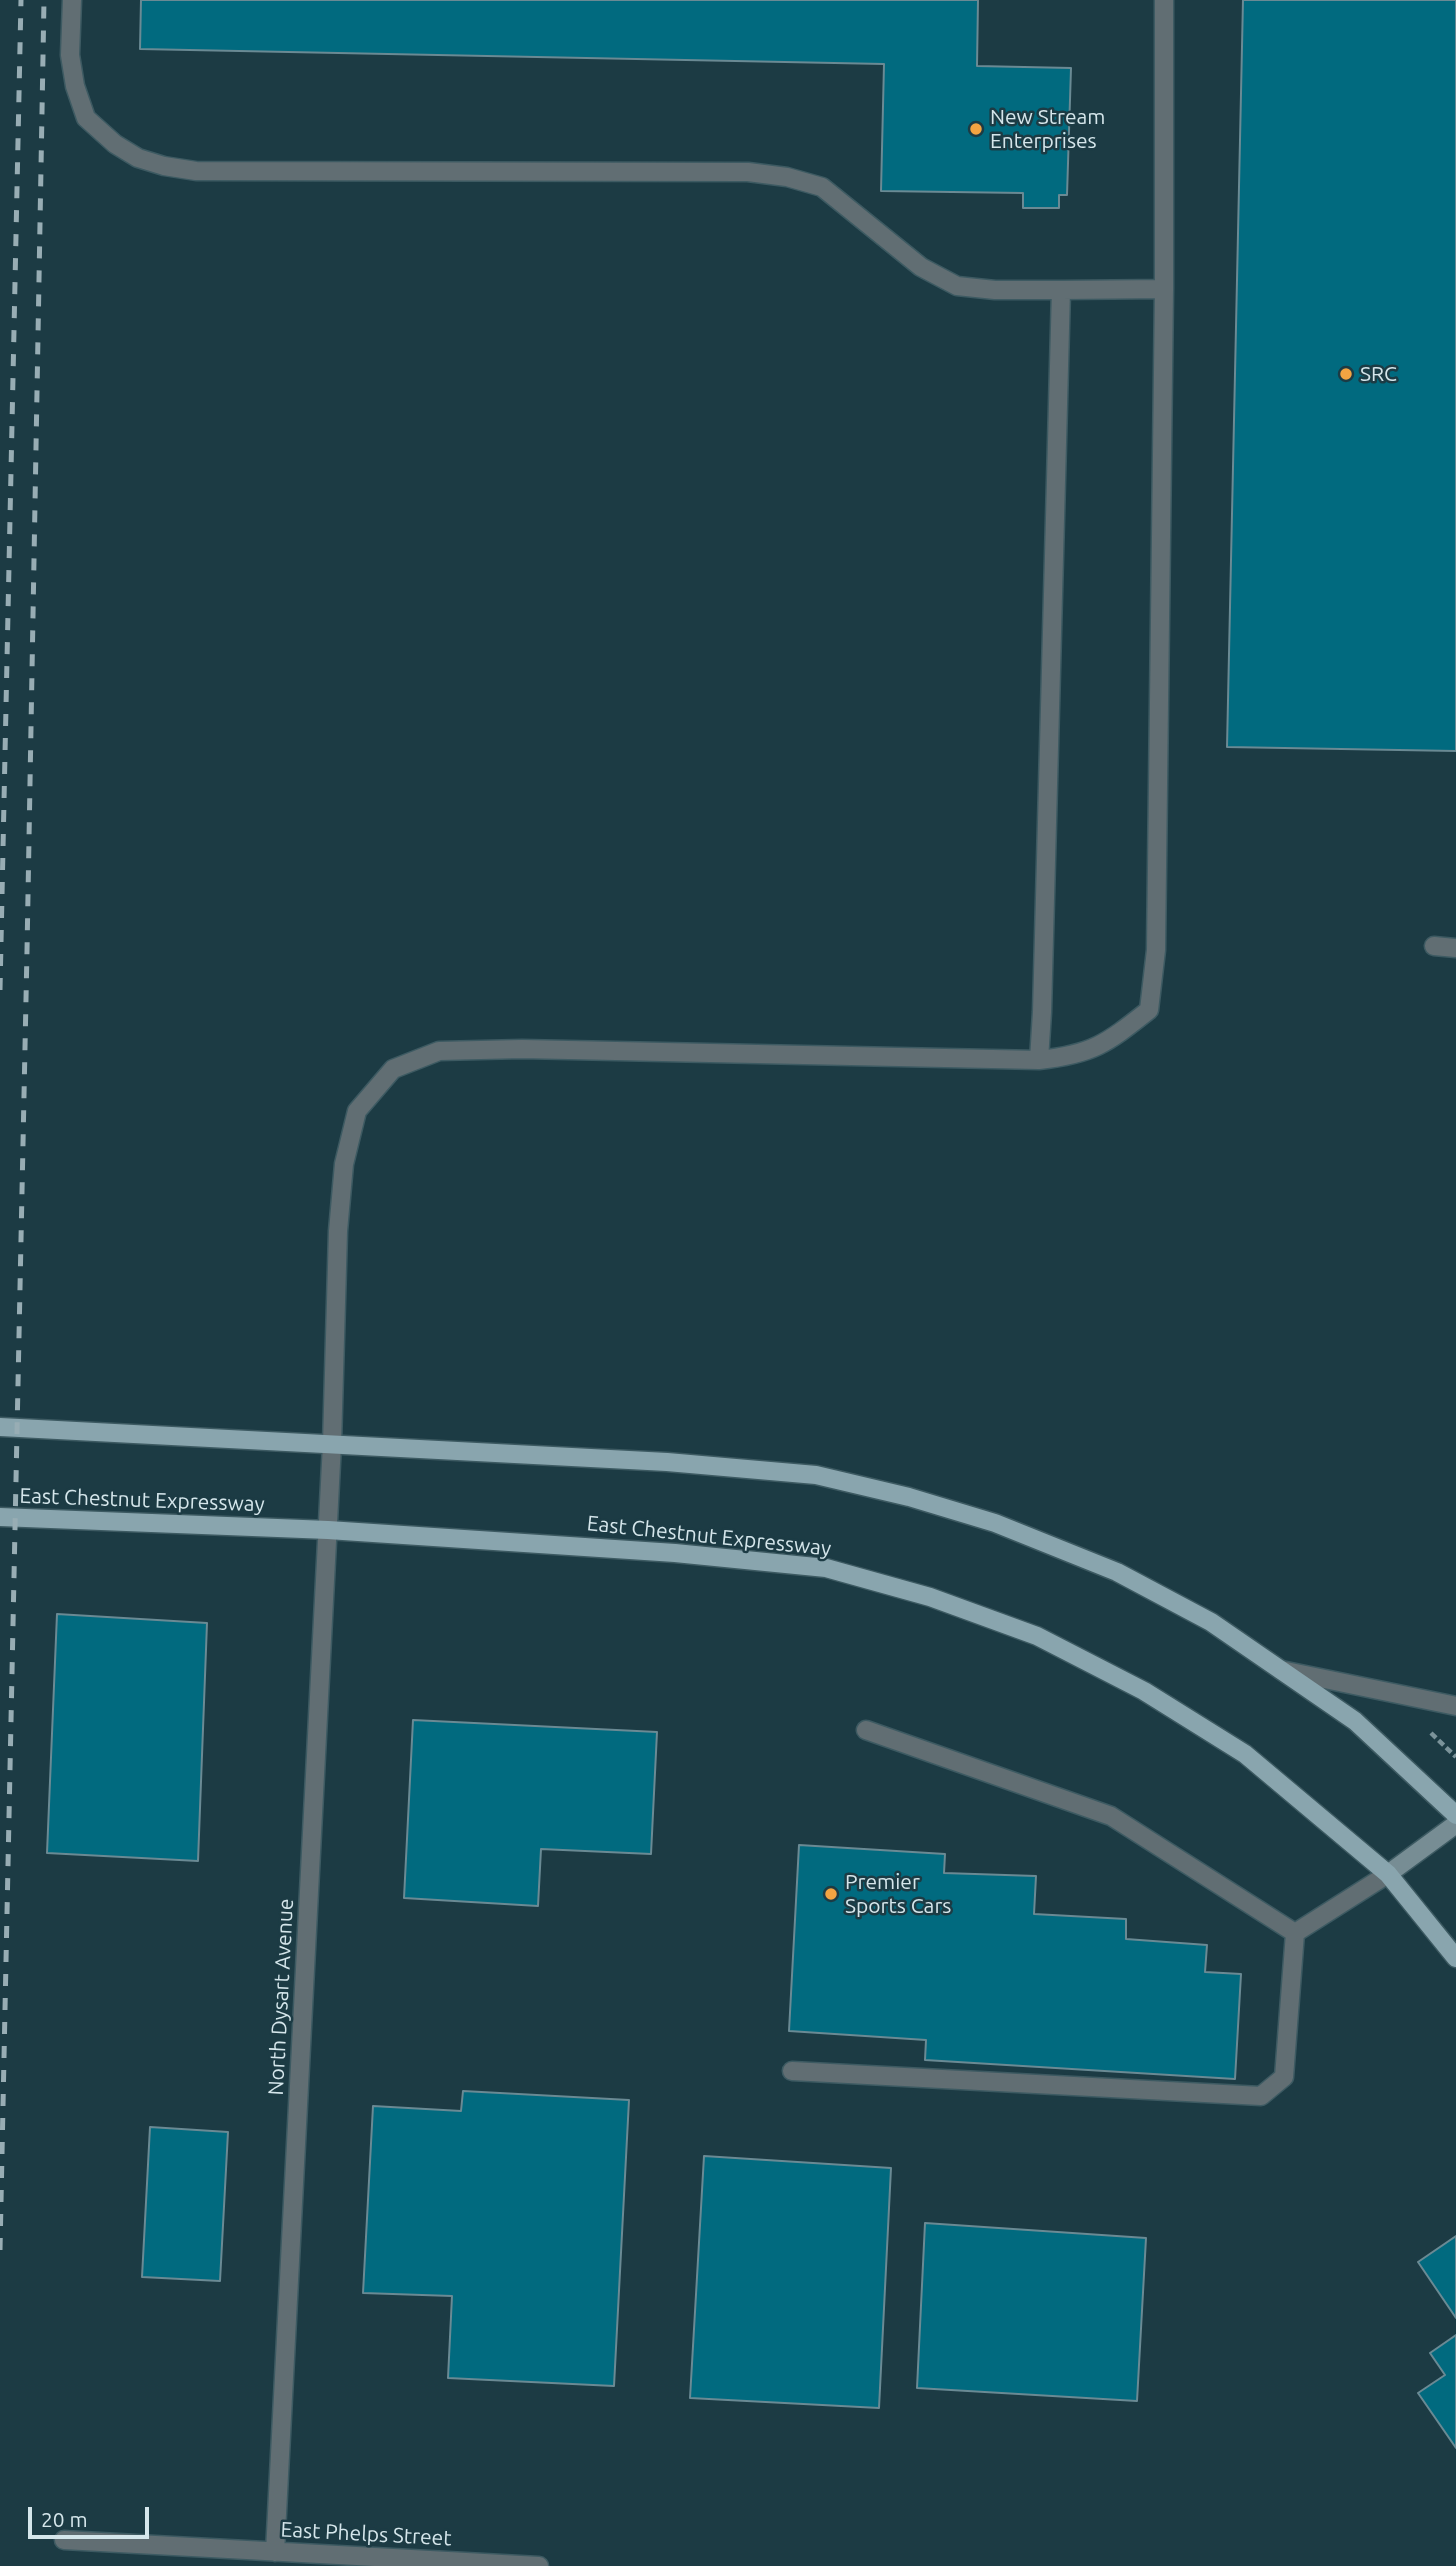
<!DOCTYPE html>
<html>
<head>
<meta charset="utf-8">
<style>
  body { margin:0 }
  #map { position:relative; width:1456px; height:2566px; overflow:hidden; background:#1c3b44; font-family:Ubuntu,sans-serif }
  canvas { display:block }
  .scale { position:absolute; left:28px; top:2507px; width:121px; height:32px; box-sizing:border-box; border:4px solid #d5e6eb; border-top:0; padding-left:9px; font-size:21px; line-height:24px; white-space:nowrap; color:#d5e6eb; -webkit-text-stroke:5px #1c3b44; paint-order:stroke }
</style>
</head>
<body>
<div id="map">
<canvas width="1456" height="2566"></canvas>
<div class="scale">20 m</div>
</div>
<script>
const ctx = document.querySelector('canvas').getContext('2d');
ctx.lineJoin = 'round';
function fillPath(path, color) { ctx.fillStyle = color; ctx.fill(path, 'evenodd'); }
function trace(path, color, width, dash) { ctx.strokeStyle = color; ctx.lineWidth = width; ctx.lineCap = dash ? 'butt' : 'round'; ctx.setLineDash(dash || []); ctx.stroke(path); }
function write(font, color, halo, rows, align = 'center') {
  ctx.font = font + ' Ubuntu,sans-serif'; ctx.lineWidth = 5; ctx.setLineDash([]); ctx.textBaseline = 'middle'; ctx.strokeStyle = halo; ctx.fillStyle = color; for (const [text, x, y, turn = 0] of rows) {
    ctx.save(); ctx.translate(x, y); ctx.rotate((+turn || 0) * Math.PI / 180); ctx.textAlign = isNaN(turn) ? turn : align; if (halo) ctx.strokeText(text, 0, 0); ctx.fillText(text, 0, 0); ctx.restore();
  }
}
const building = new Path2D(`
  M141 0H978L977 66 1071 68 1067 195H1059V208H1023V193L881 191 884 64 140 49Z
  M1243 0H1456V751L1227 747Z
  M57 1614 207 1623 198 1861 47 1853Z
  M413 1720 657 1732 651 1854 541 1849 538 1906 404 1898Z
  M799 1845 945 1854 944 1873 1036 1876 1034 1914 1126 1919V1939L1207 1945 1205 1972 1241 1974 1235 2079 925 2060 926 2040 789 2031Z
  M463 2091 629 2100 614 2386 448 2378 452 2296 363 2293 373 2106 461 2111Z
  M150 2127 228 2132 220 2281 142 2277Z
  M704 2156 891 2168 879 2408 690 2398Z
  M925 2223 1146 2238 1137 2401 917 2388Z
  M1456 2236V2318L1418 2262Z
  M1456 2335V2448L1418 2393 1445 2375 1430 2353Z`);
const path = new Path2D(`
  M1431 1733 1456 1757`);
const lane = new Path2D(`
  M72 0 70 55 75 86 86 118 115 144 138 158 164 166 196 171 748 172 787 177 822 187 921 267 957 286 995 290H1061L1042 1012 1039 1060 522 1049 439 1051 393 1069 357 1111 344 1164 338 1231 332 1444
  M1164 289V0
  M1434 946 1456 948
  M1039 1060C1094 1054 1107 1043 1149 1010L1156 950 1164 289 1061 290
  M1281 1670 1456 1706
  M866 1730 1111 1816 1295 1933
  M792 2071 1261 2096 1284 2077 1295 1933 1388 1874`);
const street = new Path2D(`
  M64 2540 539 2566
  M275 2552 332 1444`);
const secondary = new Path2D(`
  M1388 1874 1456 1824`);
const primary = new Path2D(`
  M0 1427 667 1462 816 1475 909 1497 995 1523 1117 1572 1211 1622 1355 1721 1456 1815
  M0 1517 328 1530 675 1553 826 1568 930 1597 1037 1636 1144 1691 1245 1754 1388 1874 1456 1958`);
const rail = new Path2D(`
  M0 990 21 0
  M0 2250 27 951 44 0`);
const markers = [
  [976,129,7,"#f3a442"],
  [1346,374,7,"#f3a442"],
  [831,1894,7,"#f3a442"]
];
const poiNames = [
  ["New Stream",990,117],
  ["Enterprises",990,141],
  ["SRC",1360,374],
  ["Premier",845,1882],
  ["Sports Cars",845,1906]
];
const streetNames = [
  ["East Chestnut Expressway",142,1500,2],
  ["East Chestnut Expressway",709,1536,6],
  ["North Dysart Avenue",281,1997,-87],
  ["East Phelps Street",366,2534,3]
];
fillPath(building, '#016a7f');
trace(building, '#6a8a94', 2);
trace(lane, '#3d5a62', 21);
trace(street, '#3d5a62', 21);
trace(secondary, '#3d5a62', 21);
trace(primary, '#3d5a62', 21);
trace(path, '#7b939a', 4.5, [7, 3.5]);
trace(lane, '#616e73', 18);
trace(street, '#616e73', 18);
trace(secondary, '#778d94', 18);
trace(primary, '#89a5ae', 18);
trace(rail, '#98adb4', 5, [12, 12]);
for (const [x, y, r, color] of markers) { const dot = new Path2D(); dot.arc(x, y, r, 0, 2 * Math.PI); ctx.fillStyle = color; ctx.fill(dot); trace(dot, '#1c3b44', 2.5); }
write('21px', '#d5e6eb', '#1c3b44', poiNames, 'left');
write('21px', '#d5e6eb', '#1c3b44', streetNames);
</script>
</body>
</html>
